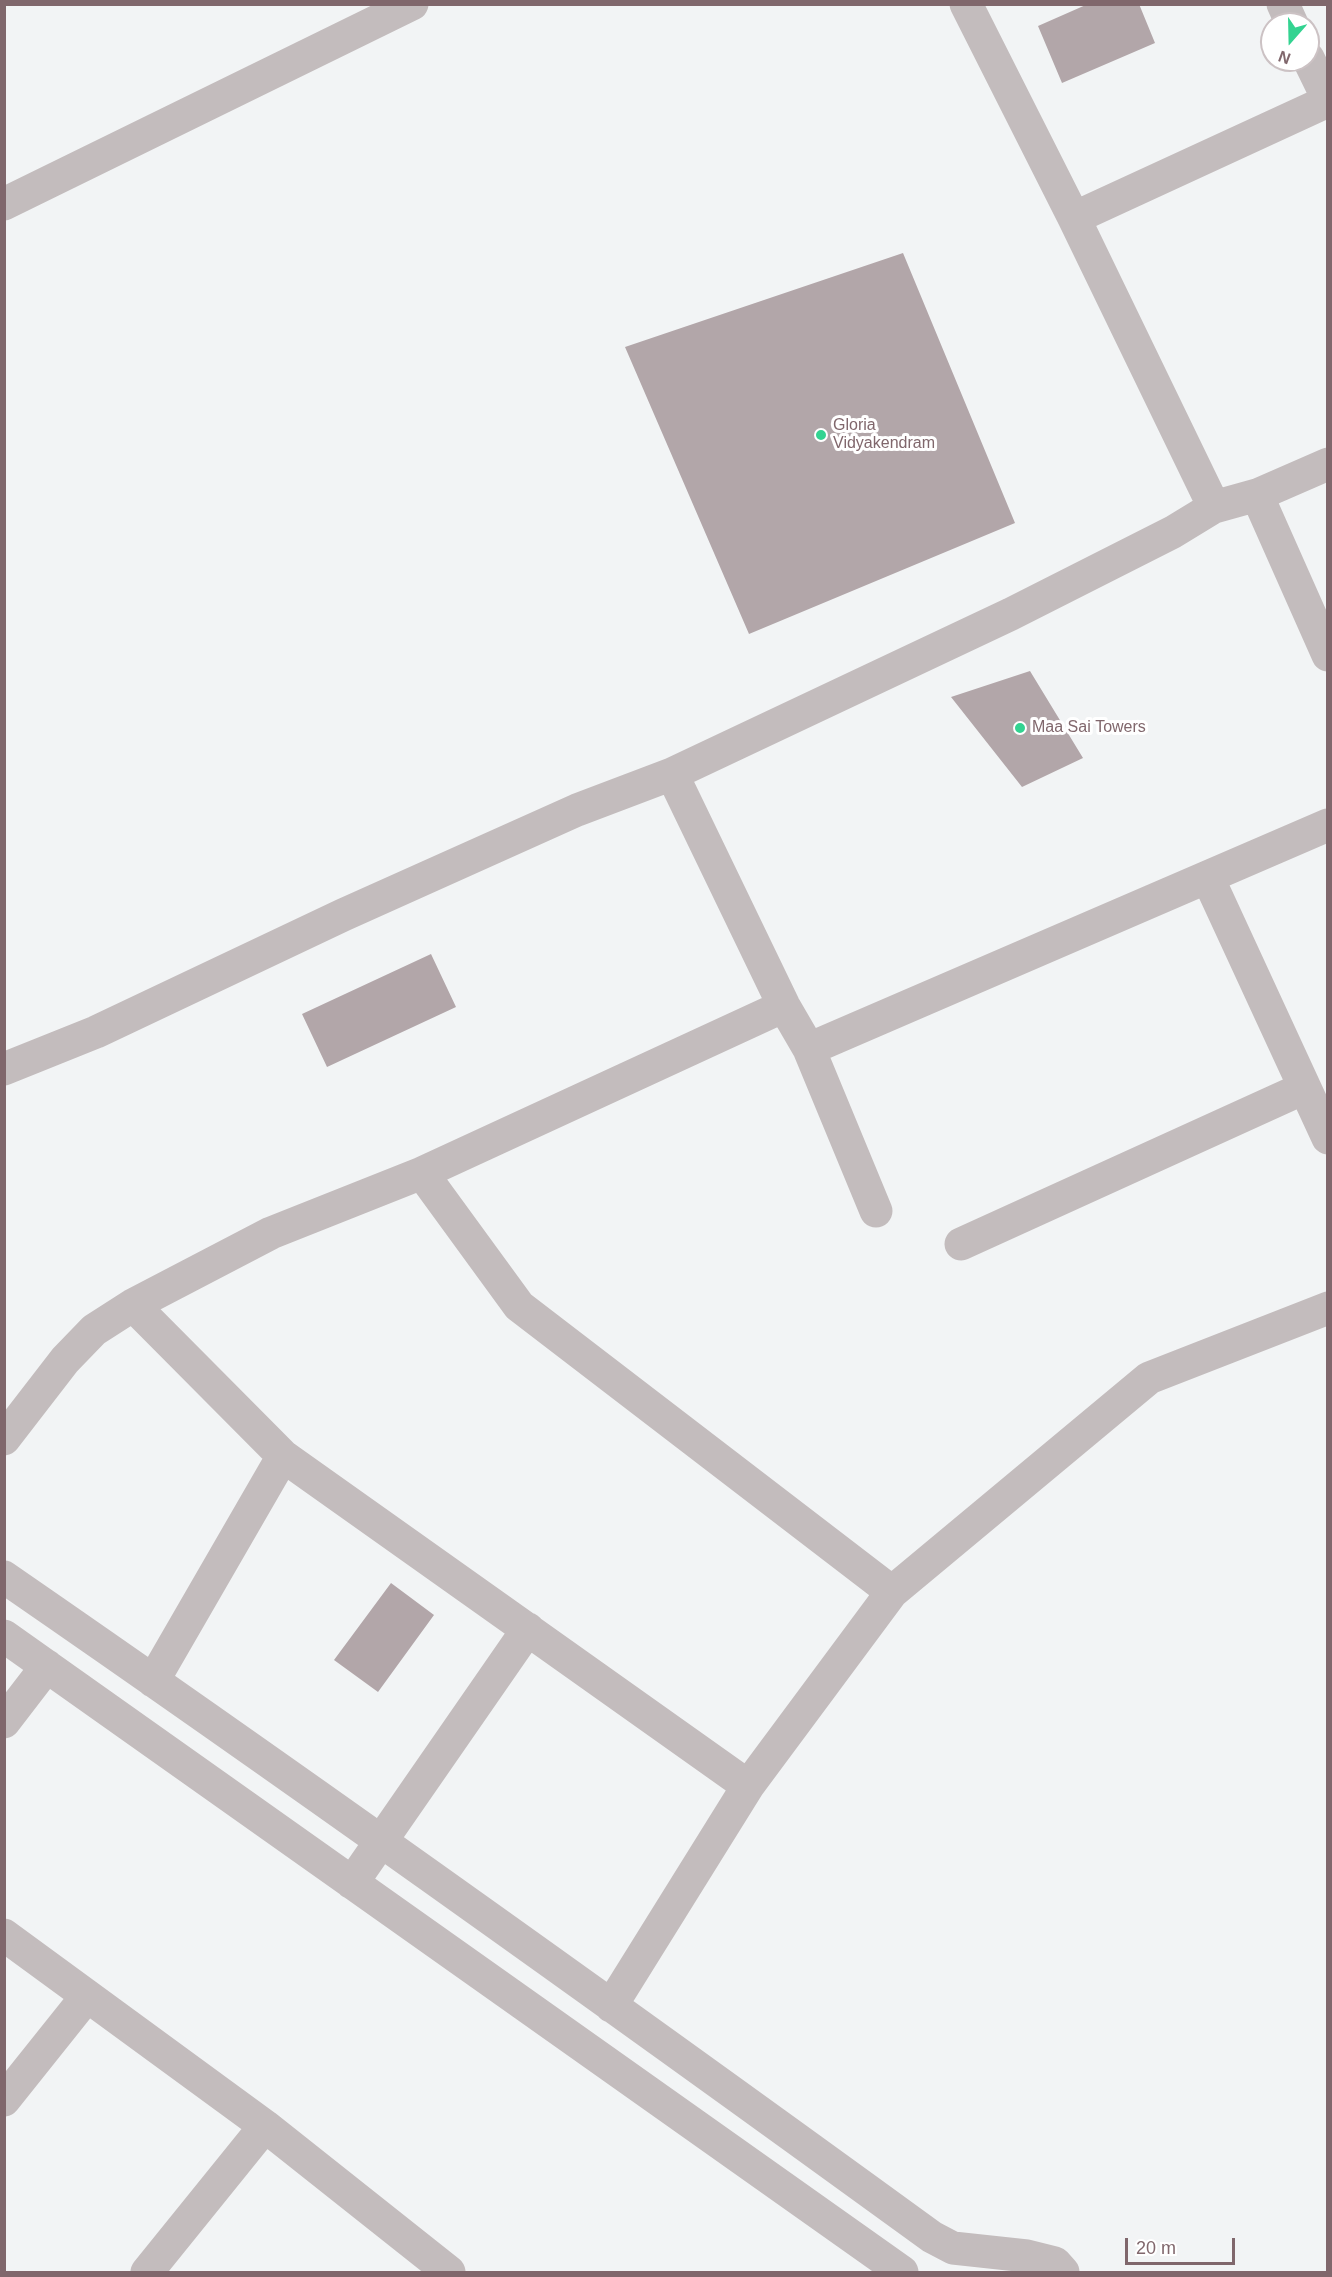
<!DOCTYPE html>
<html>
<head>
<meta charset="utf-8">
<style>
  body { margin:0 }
  #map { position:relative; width:1332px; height:2277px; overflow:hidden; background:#f2f4f5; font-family:Arial,sans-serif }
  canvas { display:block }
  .frame { position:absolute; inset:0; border:6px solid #80676c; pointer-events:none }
  .north { position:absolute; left:1260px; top:12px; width:60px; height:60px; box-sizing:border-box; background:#fff; border:2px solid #ccc2c4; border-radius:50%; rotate:200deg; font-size:16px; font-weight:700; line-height:24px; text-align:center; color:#80676c }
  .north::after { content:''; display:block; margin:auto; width:21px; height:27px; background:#33d391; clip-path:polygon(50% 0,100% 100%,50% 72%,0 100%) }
  .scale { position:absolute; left:1125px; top:2238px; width:110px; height:27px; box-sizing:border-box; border:3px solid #80676c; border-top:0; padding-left:8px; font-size:18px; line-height:21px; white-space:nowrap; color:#80676c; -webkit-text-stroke:4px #fff; paint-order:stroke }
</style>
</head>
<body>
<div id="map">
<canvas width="1332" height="2277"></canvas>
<div class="frame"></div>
<div class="north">N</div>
<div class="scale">20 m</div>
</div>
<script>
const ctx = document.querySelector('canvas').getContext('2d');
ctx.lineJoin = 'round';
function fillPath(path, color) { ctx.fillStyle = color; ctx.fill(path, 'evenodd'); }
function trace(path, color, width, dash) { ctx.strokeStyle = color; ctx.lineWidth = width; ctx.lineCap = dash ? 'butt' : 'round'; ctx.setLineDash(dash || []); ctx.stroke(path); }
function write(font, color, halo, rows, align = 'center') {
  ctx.font = font + ' Arial,sans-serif'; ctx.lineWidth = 6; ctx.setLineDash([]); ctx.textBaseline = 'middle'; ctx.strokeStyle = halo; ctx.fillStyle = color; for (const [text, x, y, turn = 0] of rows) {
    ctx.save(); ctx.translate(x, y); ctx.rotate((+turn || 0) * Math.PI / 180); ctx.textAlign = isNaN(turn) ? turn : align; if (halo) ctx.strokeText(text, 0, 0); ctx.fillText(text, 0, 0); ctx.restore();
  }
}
const building = new Path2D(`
  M1088 4H1139L1155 43 1062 83 1038 26Z
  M903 253 1015 523 749 634 625 347Z
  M1030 671 1083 758 1022 787 951 697Z
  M431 954 456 1007 327 1067 302 1014Z
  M391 1583 434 1615 378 1692 334 1660Z`);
const minor = new Path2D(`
  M966 4 1074 218 1214 507
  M1283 4 1292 24
  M1308 58 1328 99
  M4 204 412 4
  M1074 218 1328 101
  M1257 495 1328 655
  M672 774 784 1006 809 1049 1328 825
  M1208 878 1328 1138
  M809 1049 876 1211
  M4 1069 96 1032 343 915 577 810 672 774 1011 614 1173 532 1214 507 1257 495 1328 464
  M422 1173 519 1306 892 1592 748 1786 611 2006
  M961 1244 1304 1088
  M133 1305 283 1456 748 1786
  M4 1439 65 1360 94 1330 133 1305 271 1233 422 1173 784 1006
  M4 1577C317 1793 625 2014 932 2237L953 2248 1027 2256 1055 2263 1063 2272
  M892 1592 1149 1378 1328 1308
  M4 1636 902 2272
  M153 1681 283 1456
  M4 1722 47 1666
  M352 1883 528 1629
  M4 1935 265 2126 449 2272
  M4 2100 87 1996
  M147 2272 265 2126`);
const markers = [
  [821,435,6,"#33d391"],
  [1020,728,6,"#33d391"]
];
const poiNames = [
  ["Gloria",833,426],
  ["Vidyakendram",833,444],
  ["Maa Sai Towers",1032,728]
];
fillPath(building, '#b2a6a9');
trace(minor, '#c3bcbd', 33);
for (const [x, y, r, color] of markers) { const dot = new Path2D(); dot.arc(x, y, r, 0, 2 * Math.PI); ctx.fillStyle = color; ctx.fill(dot); trace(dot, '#fff', 2); }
write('16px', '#80676c', '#fff', poiNames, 'left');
</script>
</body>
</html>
